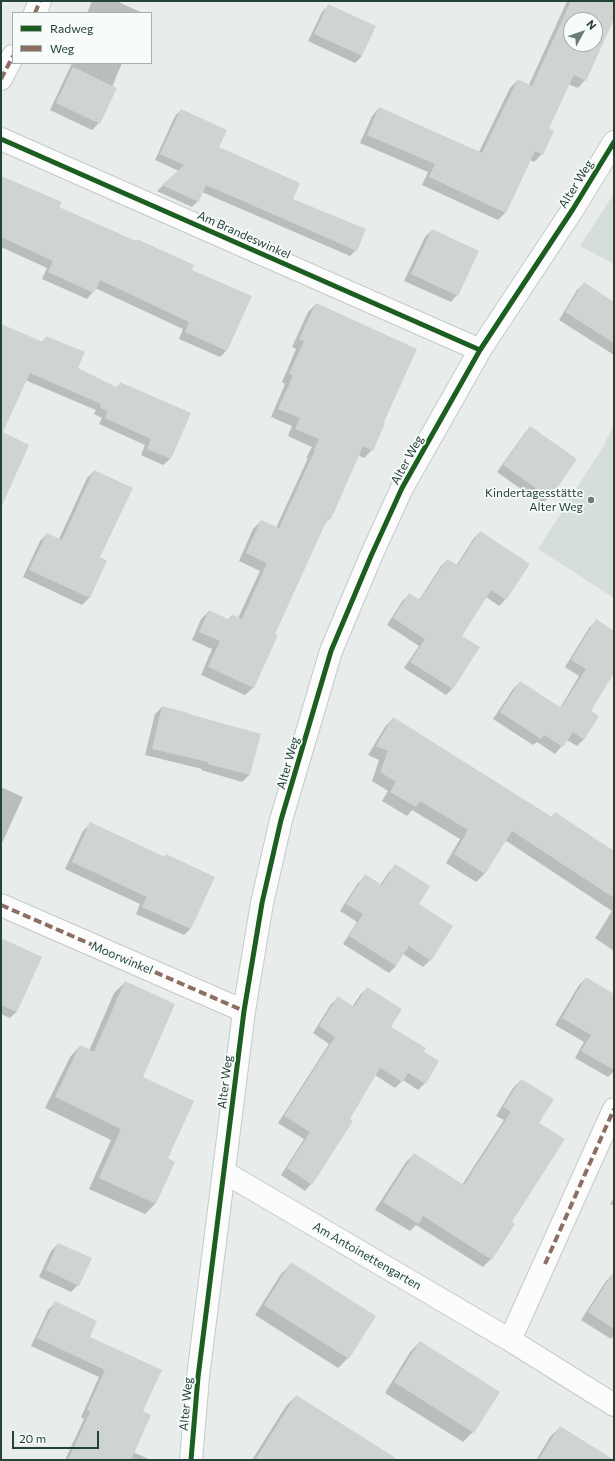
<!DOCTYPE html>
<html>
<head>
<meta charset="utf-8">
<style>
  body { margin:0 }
  #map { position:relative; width:615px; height:1461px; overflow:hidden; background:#e8edeb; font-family:Commissioner,sans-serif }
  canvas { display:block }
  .frame { position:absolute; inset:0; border:2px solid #24423a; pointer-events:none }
  .legend { position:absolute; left:12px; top:12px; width:140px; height:52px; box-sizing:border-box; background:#f7fbf9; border:1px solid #a3b1ad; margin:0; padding:5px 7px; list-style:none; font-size:12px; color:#24423a }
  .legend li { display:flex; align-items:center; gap:8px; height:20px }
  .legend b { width:20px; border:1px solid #a3b1ad }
  .north { position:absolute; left:563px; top:12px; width:40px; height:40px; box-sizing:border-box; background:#f7fbf9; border:1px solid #a3b1ad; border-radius:50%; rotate:50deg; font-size:11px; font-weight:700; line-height:16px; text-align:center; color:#24423a }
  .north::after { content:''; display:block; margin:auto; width:14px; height:18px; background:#697e78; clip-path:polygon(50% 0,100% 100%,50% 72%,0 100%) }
  .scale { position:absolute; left:12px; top:1431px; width:87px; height:18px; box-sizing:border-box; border:2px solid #24423a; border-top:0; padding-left:5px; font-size:12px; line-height:14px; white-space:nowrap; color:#24423a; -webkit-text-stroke:3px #f7fbf9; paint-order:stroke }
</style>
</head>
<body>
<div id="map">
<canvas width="615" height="1461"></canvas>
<div class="frame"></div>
<ul class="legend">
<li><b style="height:5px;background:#1b5e20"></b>Radweg</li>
<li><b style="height:5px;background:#8d6e63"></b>Weg</li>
</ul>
<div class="north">N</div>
<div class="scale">20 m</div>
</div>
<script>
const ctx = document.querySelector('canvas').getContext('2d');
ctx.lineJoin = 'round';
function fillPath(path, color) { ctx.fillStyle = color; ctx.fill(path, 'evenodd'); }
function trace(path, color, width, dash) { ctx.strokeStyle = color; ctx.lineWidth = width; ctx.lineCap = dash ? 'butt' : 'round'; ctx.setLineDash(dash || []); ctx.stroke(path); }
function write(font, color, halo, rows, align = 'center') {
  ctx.font = font + ' Commissioner,sans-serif'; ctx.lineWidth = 3.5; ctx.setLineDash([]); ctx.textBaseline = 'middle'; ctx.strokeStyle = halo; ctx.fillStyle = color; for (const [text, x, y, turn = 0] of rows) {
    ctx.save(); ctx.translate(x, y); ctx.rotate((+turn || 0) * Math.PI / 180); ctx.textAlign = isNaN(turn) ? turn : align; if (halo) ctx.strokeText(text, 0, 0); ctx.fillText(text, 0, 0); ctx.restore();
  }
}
const built = new Path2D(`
  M614 193V264L580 246Z
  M614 424V598L538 549 604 445Z`);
const shadow = new Path2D(`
  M92 1H116L143 13H87Z
  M567 1H614V17L585 80 578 88 568 84 547 128 542 154 534 162 530 160 506 212 498 220 422 185 428 172 360 143 372 116 379 108 479 152 510 88 518 80 529 85ZM571 20H595V44H571Z
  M329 5 362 56 355 63 308 41 322 12Z
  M72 63H122L112 87 99 123 92 130 50 110Z
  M181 110 218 148 292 199 356 250 350 256 202 192 198 201 192 207 157 191 179 171 155 160 175 116Z
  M1 177 58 207 191 270 227 350 220 357 179 339 183 329 95 288 93 292 87 299 42 279 47 268 1 247Z
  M432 230 457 295 451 302 404 281 425 237Z
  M584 284 614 303V355L559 320 577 290Z
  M316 304 382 423 372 450 364 458 358 455 330 518 323 525 273 634 253 688 245 695 201 675 212 649 192 640 201 619 209 611 228 620 232 615 238 618 260 571 239 561 253 529 261 521 276 528 308 458H306L312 447 288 436 292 426 271 417 285 384 282 382 296 349 292 347 308 312Z
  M1 325 41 343 46 337 76 369 116 388 121 383 190 414 170 459 163 465 141 455 145 445 99 424 102 418 94 414 96 410 25 380 2 432 1 489Z
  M530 427 549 497 542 504 497 472 524 434Z
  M94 471 99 558 106 561 89 598 82 605 23 577 40 541 47 534 59 539 87 478Z
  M480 532 529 564 505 600 499 606 486 597 461 636 479 648 452 689 446 695 404 668 419 646 387 625 403 600 410 594 419 600 441 566 447 560 456 566 474 538Z
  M596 621 614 632V671L589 711 584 739 577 746 567 740 555 754 537 742 533 745 493 719 513 689 520 682 560 708 579 676 565 667 589 628Z
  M162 707 260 735 249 775 242 782 201 770 202 769 145 755 155 714Z
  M393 718 551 817 555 813 614 863V951L595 938 612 911 505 840 485 873 476 882 446 863 460 839 412 810 407 816 382 801 388 791 372 781 379 760 368 755 385 727Z
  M1 787 23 797 3 841 1 844Z
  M90 824 164 858 166 855 190 929 184 935 136 914 140 904 65 869 83 831Z
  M395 866 418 905 430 960 423 967 403 954 396 966 389 973 343 944 357 922 340 911 358 883 365 876 380 885 388 873Z
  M1 940 17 1011 10 1018 1 1014Z
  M586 978 614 995V1071L608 1077 575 1058 584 1042 555 1025 579 985Z
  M125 982 141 1078 166 1159 155 1204 145 1214 89 1189 111 1140 45 1108 70 1057 80 1046 89 1051 114 993Z
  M367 988 390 1027 422 1052 425 1083 418 1090 403 1080 395 1088 375 1075 311 1184 305 1191 281 1175 304 1139 278 1123 329 1044 313 1033 331 1004 338 998 352 1007 360 995Z
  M521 1080 538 1123 511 1222 491 1259 483 1267 416 1225 410 1231 375 1210 406 1162 414 1154 462 1185 504 1120 496 1116 513 1088Z
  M614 1198V1206L610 1204Z
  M58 1244 78 1285 71 1292 39 1277 51 1251Z
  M291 1264 348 1358 338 1368 255 1315 281 1274Z
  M613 1274 614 1275V1335L611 1339 581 1320 606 1281Z
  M55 1303 88 1337 142 1411 133 1452 151 1460H65L84 1419 81 1417 99 1377 31 1346 48 1310Z
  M420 1342 473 1432 463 1442 385 1393 410 1352Z
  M296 1396 397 1460H252L286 1406Z
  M560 1427 613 1460H536L550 1437Z`);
const building = new Path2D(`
  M571 1H614V19L586 81 574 75 549 128 554 131 543 155 535 151 506 213 429 177 435 164 367 135 379 107 482 153 518 79 532 86ZM571 20H595V44H571Z
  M328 4 376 26 362 56 314 34Z
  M73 67 117 88 100 124 56 103Z
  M181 109 227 130 219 147 300 183 293 199 366 229 357 251 206 185 199 202 162 185 184 165 160 154Z
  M1 176 62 202 59 207 136 241 137 239 194 265 192 270 252 296 227 351 185 332 189 322 100 280 94 293 48 272 53 261 1 237Z
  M432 229 479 251 458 296 411 274Z
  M584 282 614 302V343L565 312Z
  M316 303 417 349 384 422 385 423 373 451 363 446 331 519 328 518 275 634 278 635 254 688 208 667 220 641 199 632 209 610 230 620 232 614 242 619 267 563 246 553 261 520 279 528 315 450H314L319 439 295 429 300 418 278 409 293 376 289 374 304 341 299 339Z
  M1 324 43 342 46 336 85 352 78 368 118 388 120 382 191 413 171 459 147 449 151 439 105 418 108 411 100 408 101 404 30 373 3 432 29 445 1 508Z
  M530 426 577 459 550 498 503 465Z
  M94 470 133 488 100 557 107 561 90 598 29 570 47 533 62 540Z
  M480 531 530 564 506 600 491 590 462 636 480 647 453 689 410 662 425 639 393 618 409 593 420 600 447 559 458 565Z
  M596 619 614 631V673L591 711 599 716 584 740 573 732 563 747 544 735 541 739 500 712 520 681 561 708 586 669 571 660Z
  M162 706 189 713V714L261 734 250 775 208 764V762L152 749Z
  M393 717 552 817 555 812 614 851V898L512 831 485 874 454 854 468 830 420 801 416 807 390 792 396 782 380 772 388 751 376 746Z
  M90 822 165 857 166 854 215 877 191 929 142 907 147 897 72 862Z
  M395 864 430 886 419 904 453 926 431 961 409 946 396 966 349 936 363 914 346 904 365 874 382 885Z
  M1 938 42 957 17 1012 1 1005Z
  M586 977 614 994V1070L581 1051 591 1035 562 1018Z
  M125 981 175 1004 143 1077 194 1101 168 1158 175 1162 156 1204 99 1178 121 1129 55 1097 80 1045 94 1052Z
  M367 987 402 1009 391 1027 426 1048 424 1052 439 1061 426 1084 408 1073 403 1082 380 1068 350 1119 353 1121 312 1185 287 1168 310 1132 284 1116 335 1037 319 1026 338 996 354 1007Z
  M521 1079 554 1099 539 1123 565 1139 512 1222 515 1224 492 1260 423 1216 419 1224 383 1202 414 1153 464 1185 511 1112 503 1107Z
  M58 1243 92 1258 79 1286 46 1270Z
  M291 1262 376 1316 349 1359 264 1305Z
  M614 1271V1329L588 1312Z
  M55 1301 97 1321 90 1337 162 1370 143 1411 151 1415 131 1460H68L90 1412 87 1410 105 1370 37 1338Z
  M420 1341 500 1392 474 1433 394 1382Z
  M296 1395 350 1429 399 1460H255Z
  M560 1426 614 1460H538Z`);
const minor = new Path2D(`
  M35 13 40 1
  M1 79 13 56
  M1 139 480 350
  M1 905 244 1011
  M224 1172 510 1340 614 1405
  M510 1340 614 1109
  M191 1460 198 1377 244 1011 262 903 281 820 331 651 371 556 402 488 480 350 573 209 614 142`);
const quiet = new Path2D(`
  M35 13 40 1
  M1 79 13 56
  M1 905 244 1011
  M545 1264 614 1109`);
const cycleway = new Path2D(`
  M1 139 480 350
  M191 1460 198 1377 244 1011 262 903 281 820 331 651 371 556 402 488 480 350 573 209 614 142`);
const markers = [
  [591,500,4,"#697e78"]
];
const streetNames = [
  ["Alter Weg",576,184,-58],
  ["Am Brandeswinkel",244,235,24],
  ["Alter Weg",407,460,-61],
  ["Alter Weg",288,763,-74],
  ["Moorwinkel",122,958,23],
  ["Alter Weg",225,1082,-83],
  ["Am Antoinettengarten",367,1256,30],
  ["Alter Weg",186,1404,-85]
];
const poiNames = [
  ["Kindertagesstätte",583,493],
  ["Alter Weg",583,507]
];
fillPath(built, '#d6dedb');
fillPath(shadow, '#0003');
fillPath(building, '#cfd4d2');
trace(minor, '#c5cac8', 24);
trace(minor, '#fcfcfc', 22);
trace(quiet, '#8d6e63', 4, [8, 4]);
trace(cycleway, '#1b5e20', 5);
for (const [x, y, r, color] of markers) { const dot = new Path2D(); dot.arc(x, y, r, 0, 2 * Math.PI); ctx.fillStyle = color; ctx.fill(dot); trace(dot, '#f7fbf9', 1.5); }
write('12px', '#24423a', '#f7fbf9', streetNames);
write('12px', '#24423a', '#f7fbf9', poiNames, 'right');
</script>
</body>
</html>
